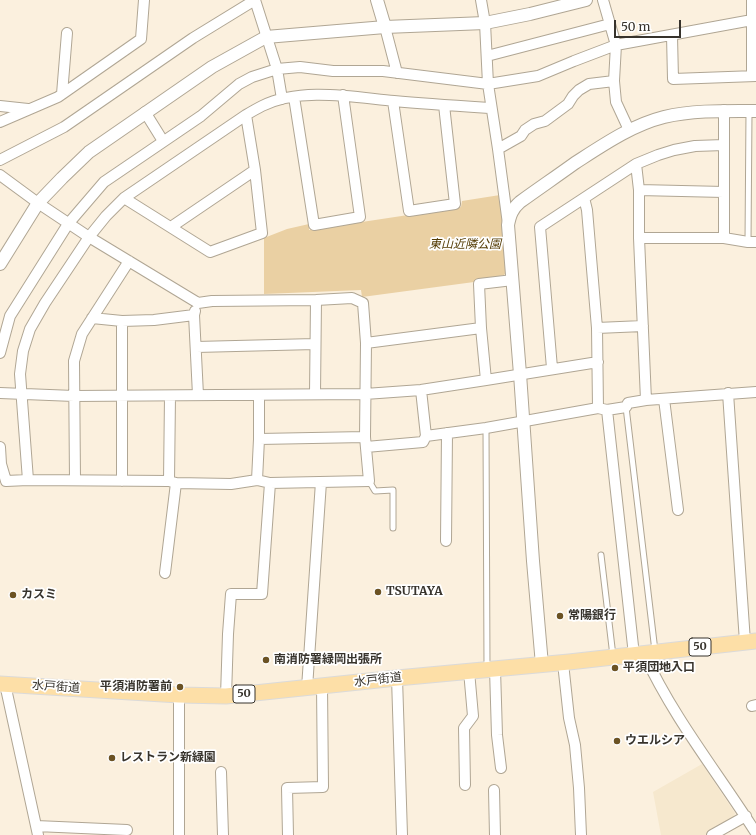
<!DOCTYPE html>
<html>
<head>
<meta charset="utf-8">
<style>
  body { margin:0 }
  #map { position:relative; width:756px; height:835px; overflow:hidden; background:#fbf0de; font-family:Merriweather,serif }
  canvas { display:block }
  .scale { position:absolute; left:614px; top:20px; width:67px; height:18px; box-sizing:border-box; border:2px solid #37332c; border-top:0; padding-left:5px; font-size:12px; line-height:14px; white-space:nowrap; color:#37332c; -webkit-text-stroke:3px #fff; paint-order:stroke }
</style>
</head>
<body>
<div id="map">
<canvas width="756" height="835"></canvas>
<div class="scale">50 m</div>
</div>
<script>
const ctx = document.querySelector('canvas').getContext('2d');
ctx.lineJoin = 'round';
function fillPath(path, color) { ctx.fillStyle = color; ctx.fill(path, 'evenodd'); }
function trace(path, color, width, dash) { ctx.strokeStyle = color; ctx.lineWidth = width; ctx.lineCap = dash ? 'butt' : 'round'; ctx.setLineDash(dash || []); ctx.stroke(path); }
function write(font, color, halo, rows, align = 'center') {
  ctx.font = font + ' Merriweather,"Noto Sans JP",serif'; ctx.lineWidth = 3.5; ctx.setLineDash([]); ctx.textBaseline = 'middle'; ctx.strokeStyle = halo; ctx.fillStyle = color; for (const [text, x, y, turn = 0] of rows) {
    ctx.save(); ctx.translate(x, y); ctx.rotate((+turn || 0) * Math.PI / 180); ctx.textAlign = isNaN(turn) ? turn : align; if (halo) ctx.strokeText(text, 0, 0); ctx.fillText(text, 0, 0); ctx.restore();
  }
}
const built = new Path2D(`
  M702 764 735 813 733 820 705 835H661L653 792Z`);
const green = new Path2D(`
  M500 195 507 271 504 275 474 282 362 297 361 290 264 294V238L287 229 309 224V230L461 207 462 201Z`);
const service = new Path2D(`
  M748 242 749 112
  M626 407 655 651
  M486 428 487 668
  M369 481 375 491 393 490V528
  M601 555 613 656`);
const minor = new Path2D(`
  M255 0 277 69 282 99
  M481 0 485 23 488 84 498 149 508 224
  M603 0 616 45 614 81 616 102 629 130
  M385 27 397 73
  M672 36 673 79 756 76
  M487 56 610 24
  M752 76V0
  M62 94 67 33
  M294 97 314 225 360 217 343 95
  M393 101 409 211 455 204 444 105
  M0 106 28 109
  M724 110V238
  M145 112 163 141
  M0 122 58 97 141 39 144 0
  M498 149 521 136 525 130 534 124 545 121 568 104 573 96 579 90 589 84 614 81
  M0 160 64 127 193 38 255 0
  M636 164 639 190V238L646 400
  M0 175 38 203 89 237 198 303 212 301 316 300 352 298 363 303 366 343 365 437 369 481 270 483 257 480 259 439V396
  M639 190 724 192
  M124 198 210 252 262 233 255 170
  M584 198 587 210 597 328 598 408
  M171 227 255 170 246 115
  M639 238H724L748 242H756
  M195 311 194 315 198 395
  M92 318 122 321 154 320 194 315
  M597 328 643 326
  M366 343 481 328
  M196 347 315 344
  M0 353 10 316 68 224 104 182 201 116 239 84 252 77 277 69 300 67 333 71H383L488 84 538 76 574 61 616 45 752 20
  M552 368 540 227 636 164 658 155 674 150 695 146 724 145
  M486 380 481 328 479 284 513 280
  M0 393 74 396 365 394 421 390 486 380 598 362
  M728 393 745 642
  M315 394 316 300
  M664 399 678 510
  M607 410 634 655
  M426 436 486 428 598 408 607 410 626 407 628 403 646 400 756 392
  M259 439 365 437
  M0 447 1 464 6 481 28 480 169 481 176 483 231 484 257 480
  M366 447 423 442 426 436 421 390
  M28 480 20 374 23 351 30 329 45 303 89 237 106 216 124 198 246 115C251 112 256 109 262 106 301 87 352 97 394 101 426 104 459 106 491 108
  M75 480 74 361 82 334 129 261
  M122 481V321
  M169 481 170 396
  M446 541 447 433
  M165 573 176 483
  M644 654C674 719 718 773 756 833
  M563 663 569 718 575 745 579 788 581 835
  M495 669 497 735 501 768
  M397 678 402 835
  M5 684 38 835
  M307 688 321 482
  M179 695V835
  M226 696 228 634 231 594H262L270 483
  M752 706 756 705
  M221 772 223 835
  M465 785 464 728 473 716 469 671
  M494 790 495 835
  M36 826 127 830
  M288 835 287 788 323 787 322 686
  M712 835 746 816`);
const tertiary = new Path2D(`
  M377 0 385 27
  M0 264 38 203 62 178 89 152 212 67 266 37 385 27 485 23 530 14 586 0
  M542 665 533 561 520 374 508 225C510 215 512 209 520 202 538 189 557 176 575 163 603 145 632 125 664 117 694 110 726 111 756 111`);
const primary = new Path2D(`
  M0 684 179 695 226 696 397 678 569 662 756 641`);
const markers = [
  [378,592,4,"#6b5223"],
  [13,595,4,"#6b5223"],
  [560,616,4,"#6b5223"],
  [266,660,4,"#6b5223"],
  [615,668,4,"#6b5223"],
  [180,687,4,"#6b5223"],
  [617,741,4,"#6b5223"],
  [112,758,4,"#6b5223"]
];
const shields = [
  [700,647,22],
  [244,694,22]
];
const shieldNames = [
  ["50",700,647],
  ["50",244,694]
];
const parkNames = [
  ["東山近隣公園",465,245]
];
const poiNames = [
  ["TSUTAYA",386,592],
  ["カスミ",21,595],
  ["常陽銀行",568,616],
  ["南消防署緑岡出張所",274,660],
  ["平須団地入口",623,668],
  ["平須消防署前",172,687,"right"],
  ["ウエルシア",625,741],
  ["レストラン新緑園",120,758]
];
const streetNames = [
  ["水戸街道",378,680,-6],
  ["水戸街道",56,687,4]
];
fillPath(built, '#f6e8ce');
fillPath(green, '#ead0a3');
trace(service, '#b0a694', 7);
trace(minor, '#b0a694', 12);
trace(tertiary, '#b0a694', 14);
trace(primary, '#dbdad9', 17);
trace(service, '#fff', 5);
trace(minor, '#fff', 10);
trace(tertiary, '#fff', 12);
trace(primary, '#fddfa7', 15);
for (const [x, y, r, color] of markers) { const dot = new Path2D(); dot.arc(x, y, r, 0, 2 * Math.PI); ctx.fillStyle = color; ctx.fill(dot); trace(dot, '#fff', 1.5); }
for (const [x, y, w] of shields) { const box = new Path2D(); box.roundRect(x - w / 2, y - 9, w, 18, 3); ctx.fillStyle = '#fff'; ctx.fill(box); trace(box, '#37332c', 1); }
write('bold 11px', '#37332c', null, shieldNames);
write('italic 12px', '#543c05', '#fff', parkNames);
write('bold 12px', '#37332c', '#fff', poiNames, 'left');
write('12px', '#37332c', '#fff', streetNames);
</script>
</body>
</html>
